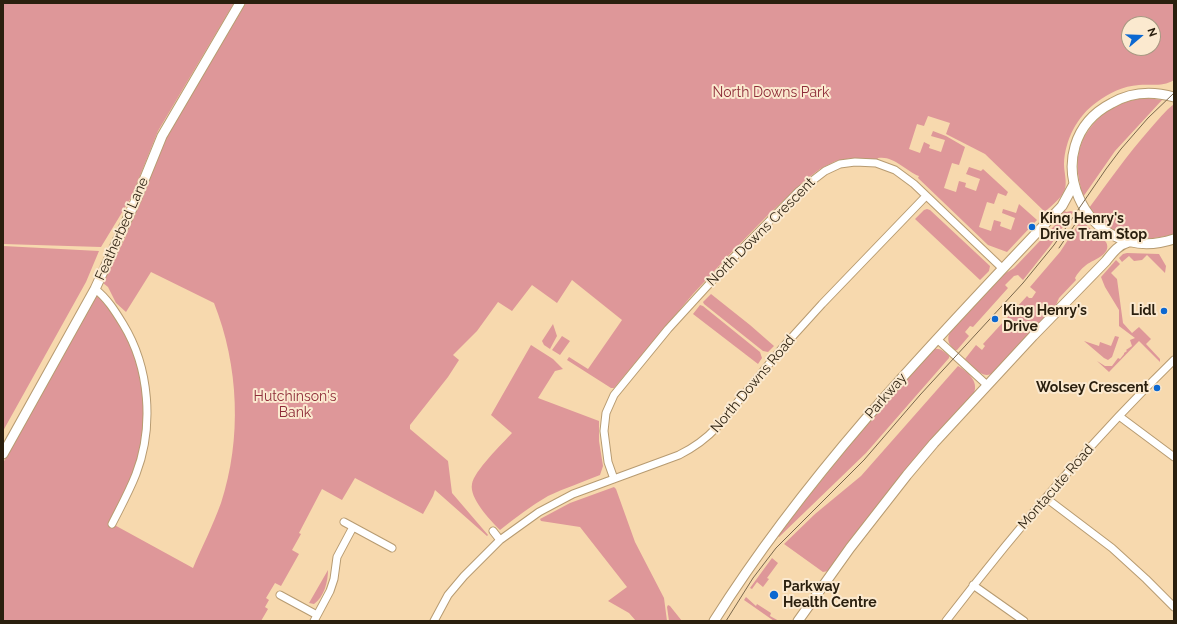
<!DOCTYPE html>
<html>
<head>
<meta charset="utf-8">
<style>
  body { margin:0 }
  #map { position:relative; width:1177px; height:624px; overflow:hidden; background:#f7d9ae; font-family:Raleway,sans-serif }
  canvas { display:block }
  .frame { position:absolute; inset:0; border:4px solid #2a1f0e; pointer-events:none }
  .north { position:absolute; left:1121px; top:16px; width:40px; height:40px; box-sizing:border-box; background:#fbe9cf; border:1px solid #a79882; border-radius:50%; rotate:71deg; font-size:11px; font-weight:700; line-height:16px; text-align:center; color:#2a1f0e }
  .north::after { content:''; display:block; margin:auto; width:14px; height:18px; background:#0c68d1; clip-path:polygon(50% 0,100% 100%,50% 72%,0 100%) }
</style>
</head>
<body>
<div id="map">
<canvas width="1177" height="624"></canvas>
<div class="frame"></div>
<div class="north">N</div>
</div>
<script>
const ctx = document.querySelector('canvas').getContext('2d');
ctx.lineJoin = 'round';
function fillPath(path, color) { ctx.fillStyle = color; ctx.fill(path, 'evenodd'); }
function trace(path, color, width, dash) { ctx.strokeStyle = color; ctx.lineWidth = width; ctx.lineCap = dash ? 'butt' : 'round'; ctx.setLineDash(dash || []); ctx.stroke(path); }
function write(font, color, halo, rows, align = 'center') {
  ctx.font = font + ' Raleway,sans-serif'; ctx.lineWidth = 4; ctx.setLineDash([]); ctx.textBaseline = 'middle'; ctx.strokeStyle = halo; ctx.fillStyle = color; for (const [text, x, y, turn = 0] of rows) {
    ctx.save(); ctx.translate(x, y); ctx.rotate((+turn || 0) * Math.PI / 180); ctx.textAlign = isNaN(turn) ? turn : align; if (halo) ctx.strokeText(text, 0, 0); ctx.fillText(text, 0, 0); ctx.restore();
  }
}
const green = new Path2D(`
  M3 3H234L158 131 132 196 101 247 3 244Z
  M246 3H1174V80C1163 87 1151 84 1139 85 1123 86 1109 93 1097 102 1077 116 1065 140 1064 164 1064 172 1067 181 1065 189 1062 198 1052 205 1045 212L985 154 946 134 950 123 928 116 924 126 917 124 909 149 920 153 924 142 930 145 929 148 941 152 945 140 931 136 933 131 946 136 965 147 959 165 952 163 944 188 956 192 959 181 966 183 965 187 976 191 980 179 966 174 969 167 981 171 983 169 1008 192 1006 196 998 193 994 204 987 202 979 227 991 231 994 220 1001 222 1000 226 1011 230 1015 218 1002 213 1003 209 1016 213 1019 204 1037 220 1007 252 988 245 918 178 919 176C906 171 893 155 878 158L877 160 852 158 836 161 820 169 803 182 767 216 730 254 693 294 614 388H611L567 360 569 357 588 369 622 320 572 280 557 303 532 285 512 311 498 302 477 331 453 355 459 360 448 377 410 425V429L448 461 452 493 488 535 487 536 435 490 433 496 423 514 355 478 342 500 322 489 299 533 301 534 292 550 299 554 281 586 275 583 266 598 269 600 265 607 268 609 261 621H3V463L96 297 99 296C105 303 112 310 116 317 143 360 151 416 136 464 130 485 119 503 109 522L193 568C202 547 213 525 221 503 242 439 239 366 214 303L151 272 126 312 116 303 108 287 103 283 125 238 167 136ZM1129 24H1153V48H1129Z
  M1147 98 1162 100 1115 151 1083 197C1080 184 1076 171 1078 157 1083 123 1114 100 1147 98Z
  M1174 104V234C1148 242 1119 239 1099 220 1095 217 1092 212 1089 208 1109 181 1128 154 1150 129 1158 120 1165 111 1174 104Z
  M927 209 930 210 990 266 989 271 980 280 915 219 924 210Z
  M1064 210 1066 212 1071 211 1073 212 1050 246 1023 280 1018 275 1014 276 1005 285 1008 288 973 327 970 326 965 332 969 336 957 350H955C948 344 946 339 951 330L1001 276 1014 268 1057 223Z
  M1081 220H1082C1087 225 1091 230 1096 234 1099 237 1103 239 1106 242 1113 255 1091 260 1085 266 1081 269 1077 274 1075 278L1076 280 1059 298 1056 305 993 373C982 380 973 366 965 359L976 345 982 350 985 346 983 344 1027 296 1029 298H1032L1036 292 1030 287 1060 252Z
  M3 246 99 251 86 282 3 431Z
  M1127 253 1159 254 1166 266 1165 273 1147 255 1142 260 1134 261 1129 256 1122 262 1119 258 1123 254Z
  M1116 260 1120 264 1111 273 1117 279 1123 323 1132 333 1139 327 1151 339 1146 344 1160 359V362L1139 341 1109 372 1097 361 1105 366H1112L1118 358 1120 359 1124 354V353L1127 351 1126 350 1132 346 1130 340 1135 338 1119 326V310L1105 287 1101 277Z
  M711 294 750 325 774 346 768 352 763 351 704 304 703 302Z
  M700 305 703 306 760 352 762 358 758 364 693 314Z
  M553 324 557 336 550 349 544 345 542 341Z
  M562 336 570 341 560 355 552 350Z
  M1115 336 1119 337 1112 357 1108 360 1104 358 1084 341 1099 346 1100 342 1111 346Z
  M531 345 553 359 563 369 555 371 538 398 599 421V441L603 466 600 475C583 482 565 488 548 496 531 506 515 518 500 530 490 520 469 498 472 484 474 471 502 444 512 433L491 415Z
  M934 349C941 348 944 352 949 356V358L866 453 779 537 778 536C828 471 878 409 934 349Z
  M958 366C967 371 979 381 974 393 923 450 872 508 828 571L823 572 784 544 815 514 861 476Z
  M614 487 616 489 635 542 664 598 667 621H636L629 613 608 601 627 587 580 527 541 521 540 519 570 503Z
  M772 558 778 563 767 578 769 579 763 587 757 582 752 589 750 588Z
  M328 570C328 582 324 597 314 604L309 603Z
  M746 597 756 606 757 604 771 613 770 616 779 621H774L744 600Z
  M668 605 670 606 682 621H669L667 607Z`);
const minor = new Path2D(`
  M95 289C107 298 115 311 123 324 150 368 154 427 136 474 129 492 120 508 112 524
  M937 339 987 385
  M1119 416 1174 457
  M614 479 608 462 604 431 606 413 614 395 668 329 732 259 799 191 825 171 840 164 855 162 876 163 895 170 914 184 1002 268
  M1046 498 1112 548 1146 579 1174 607
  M344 522 392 548
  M493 531 500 540
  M973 585 1024 621
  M280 595 317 615
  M314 621 330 591 334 579 337 557 353 527
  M434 621 448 595 464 576 500 540 539 512 573 494 679 455C693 448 706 439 717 427L783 347 822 304 926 196
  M946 621C1016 530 1091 441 1174 360`);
const tertiary = new Path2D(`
  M1174 97C1153 91 1131 92 1112 103 1032 144 1083 269 1174 239
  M3 454 95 289 136 200 162 136 240 3
  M714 621C811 467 938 337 1062 206L1074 184
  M798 621 850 548 907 475 934 443 1033 336 1106 261C1113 252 1118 245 1129 242`);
const tram = new Path2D(`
  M1059 248 1080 217
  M726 621 753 578 776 548 864 460 920 395 1023 283 1054 245 1106 169 1121 149 1148 118 1174 93`);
const markers = [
  [1032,227,4,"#0c68d1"],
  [1164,311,4,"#0c68d1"],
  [995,319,4,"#0c68d1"],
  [1157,388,4,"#0c68d1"],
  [774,595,5,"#0c68d1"]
];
const parkNames = [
  ["North Downs Park",771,93],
  ["Hutchinson's",295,397],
  ["Bank",295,413]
];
const poiNames = [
  ["King Henry's",1040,219],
  ["Drive Tram Stop",1040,235],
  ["King Henry's",1003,311],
  ["Drive",1003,327],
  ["Lidl",1156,311,"right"],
  ["Wolsey Crescent",1149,388,"right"],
  ["Parkway",783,587],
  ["Health Centre",783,603]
];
const streetNames = [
  ["Featherbed Lane",122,229,-66],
  ["North Downs Crescent",761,232,-45],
  ["North Downs Road",753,384,-50],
  ["Parkway",886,396,-49],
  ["Montacute Road",1056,487,-49]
];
fillPath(green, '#de9799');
trace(minor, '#b79b71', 9);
trace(tertiary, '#b79b71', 11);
trace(minor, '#fff', 7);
trace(tertiary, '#fff', 9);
trace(tram, '#79674c', 1);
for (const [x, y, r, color] of markers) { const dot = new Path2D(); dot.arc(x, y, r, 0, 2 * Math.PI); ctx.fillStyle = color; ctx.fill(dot); trace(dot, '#fbe9cf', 1.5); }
write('14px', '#8e2d39', '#fbe9cf', parkNames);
write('bold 14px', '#2a1f0e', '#fbe9cf', poiNames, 'left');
write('14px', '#2a1f0e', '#fbe9cf', streetNames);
</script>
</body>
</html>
